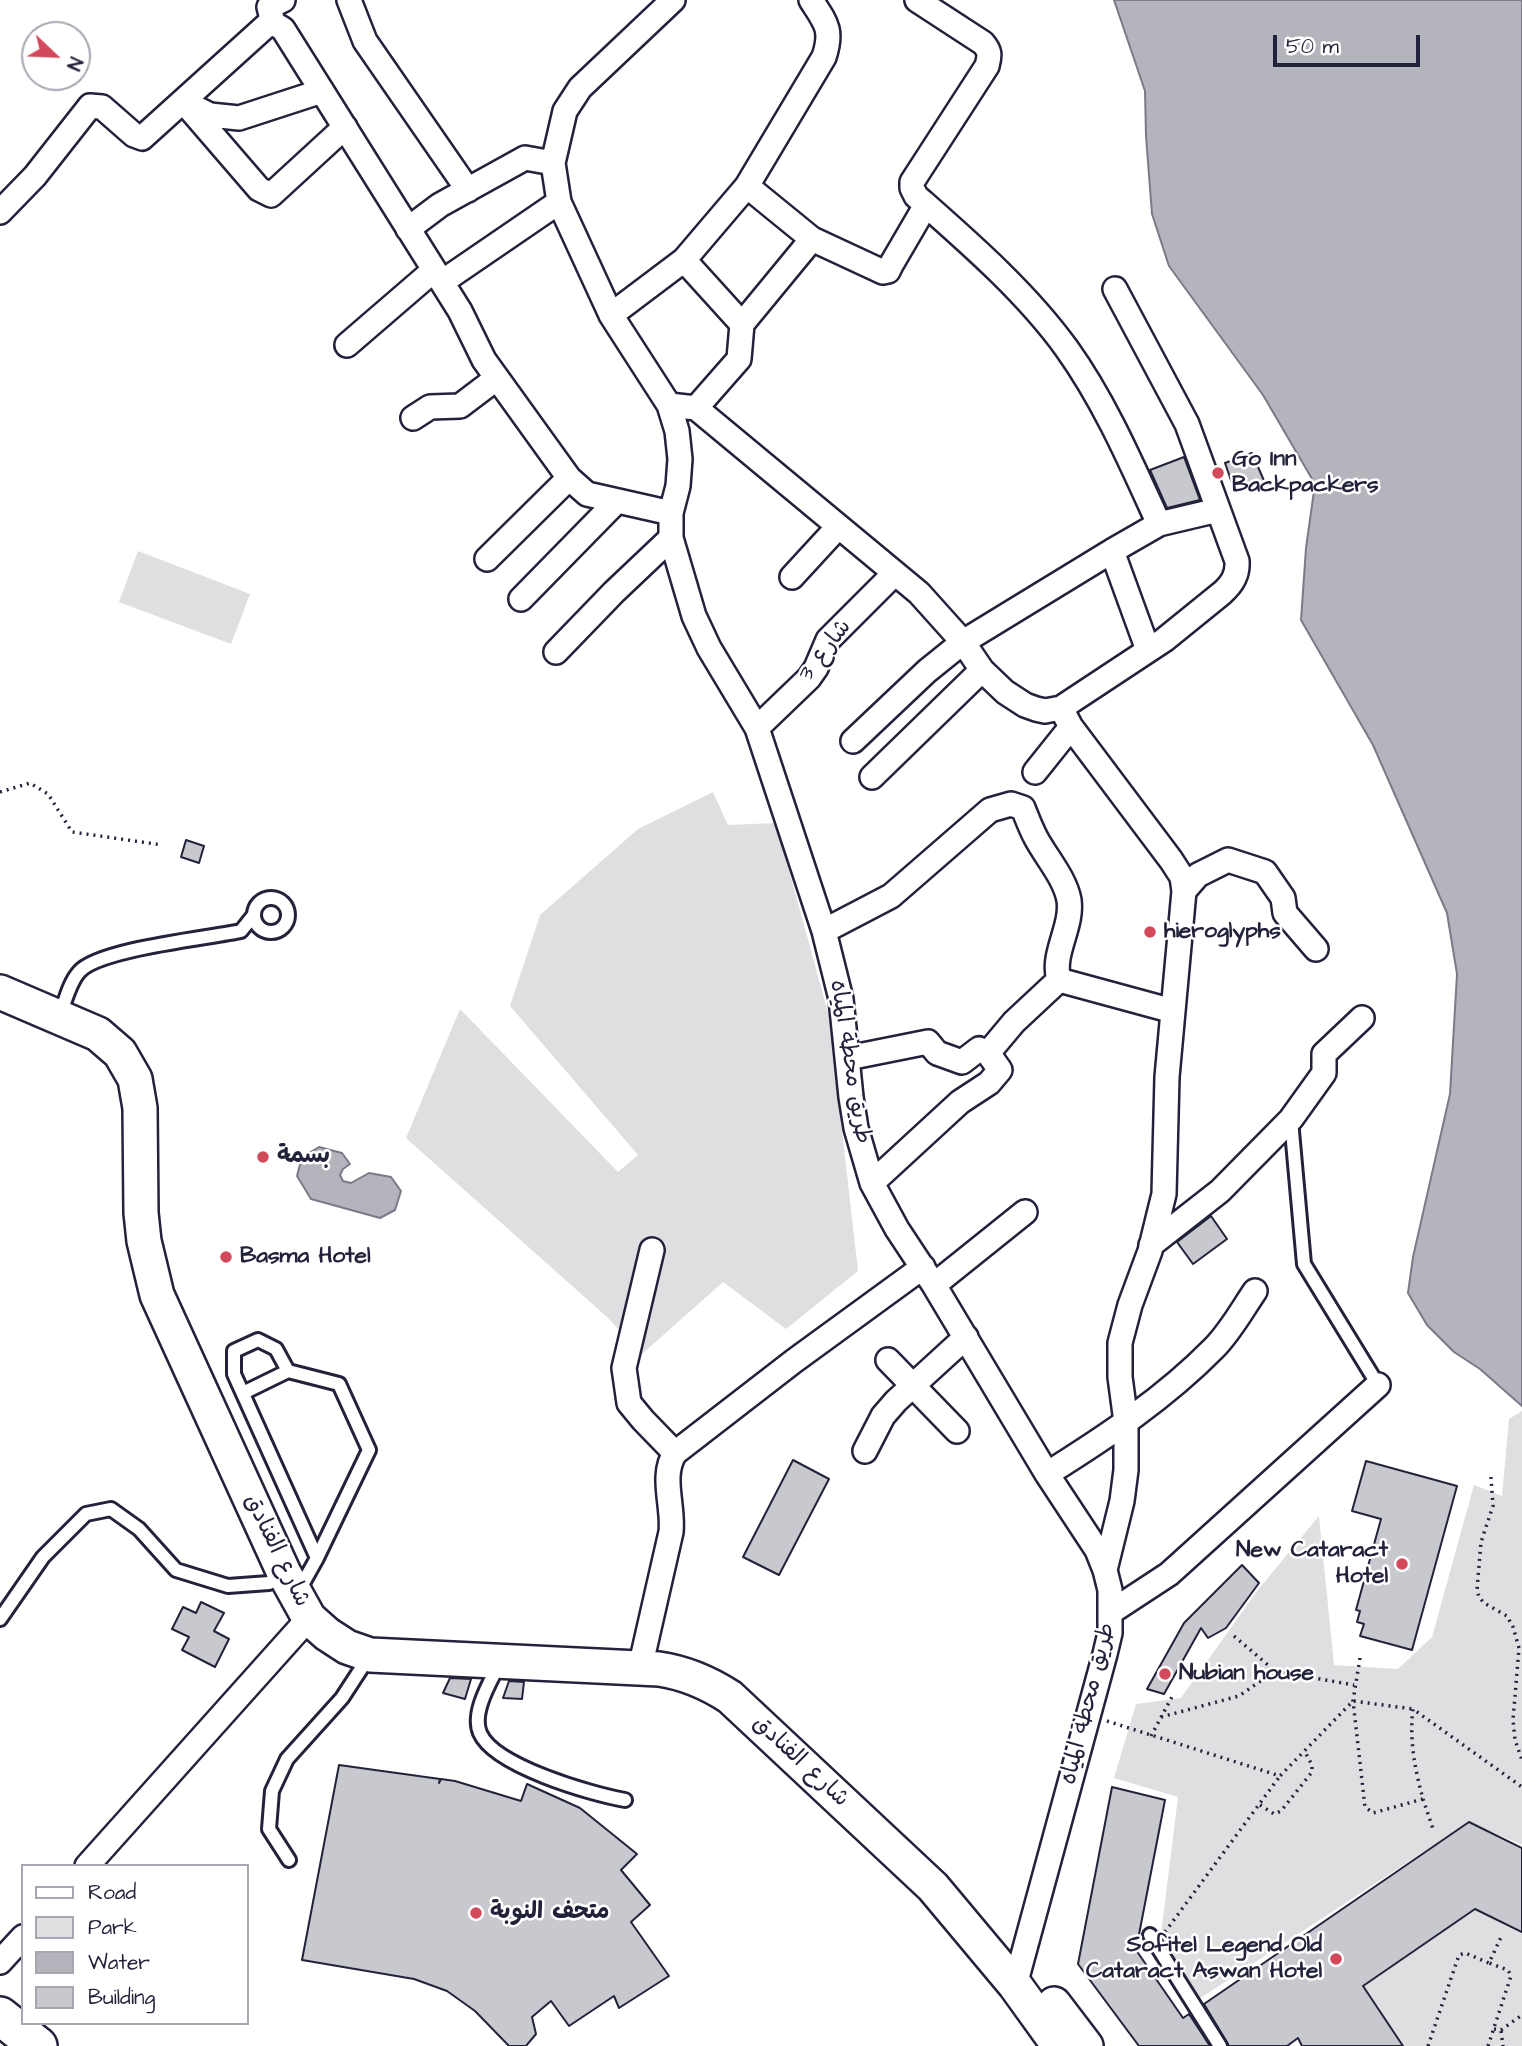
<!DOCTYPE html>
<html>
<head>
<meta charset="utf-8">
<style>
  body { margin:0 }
  #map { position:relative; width:1522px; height:2046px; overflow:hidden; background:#fff; font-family:"Architects Daughter",sans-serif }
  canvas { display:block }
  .legend { position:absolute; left:21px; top:1864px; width:228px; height:161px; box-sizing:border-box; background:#fff; border:2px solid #a7a7b1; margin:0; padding:9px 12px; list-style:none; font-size:21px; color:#22223b }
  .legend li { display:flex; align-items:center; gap:14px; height:35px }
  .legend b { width:35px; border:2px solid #a7a7b1 }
  .north { position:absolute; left:21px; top:21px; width:70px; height:70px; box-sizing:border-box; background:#fff; border:2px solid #a7a7b1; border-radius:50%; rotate:113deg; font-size:19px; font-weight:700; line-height:28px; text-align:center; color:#22223b }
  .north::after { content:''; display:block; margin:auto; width:24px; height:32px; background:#d1495b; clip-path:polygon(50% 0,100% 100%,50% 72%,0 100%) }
  .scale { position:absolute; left:1273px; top:35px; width:147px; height:32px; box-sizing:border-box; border:4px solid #22223b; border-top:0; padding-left:9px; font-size:21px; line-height:24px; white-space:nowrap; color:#22223b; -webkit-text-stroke:5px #fff; paint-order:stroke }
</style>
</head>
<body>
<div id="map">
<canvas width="1522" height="2046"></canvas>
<ul class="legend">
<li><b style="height:9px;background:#fff"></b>Road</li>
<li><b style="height:19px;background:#dfdfe2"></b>Park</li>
<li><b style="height:19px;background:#b4b4bc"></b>Water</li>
<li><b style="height:19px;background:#c8c8cf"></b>Building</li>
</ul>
<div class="north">N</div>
<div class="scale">50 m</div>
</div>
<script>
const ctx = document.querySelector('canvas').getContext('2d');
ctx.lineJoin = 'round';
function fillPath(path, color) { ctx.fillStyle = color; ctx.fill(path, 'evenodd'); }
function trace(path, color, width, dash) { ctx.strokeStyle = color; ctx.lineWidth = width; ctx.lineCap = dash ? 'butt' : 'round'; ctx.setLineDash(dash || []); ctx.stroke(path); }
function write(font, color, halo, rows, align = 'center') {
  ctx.font = font + ' "Architects Daughter","Playpen Sans Arabic",sans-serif'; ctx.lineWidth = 5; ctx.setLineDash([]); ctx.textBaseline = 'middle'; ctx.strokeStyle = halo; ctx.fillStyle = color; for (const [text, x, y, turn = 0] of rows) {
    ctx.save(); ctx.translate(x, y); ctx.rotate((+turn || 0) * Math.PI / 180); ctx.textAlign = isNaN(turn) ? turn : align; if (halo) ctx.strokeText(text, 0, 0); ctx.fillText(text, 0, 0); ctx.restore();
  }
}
const green = new Path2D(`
  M138 551 250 594 231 644 119 602Z
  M713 792 728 825 776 823 829 1016 858 1271 786 1329 723 1282 642 1354 607 1317 406 1138 460 1009 618 1172 638 1155 510 1006 540 915 638 829Z
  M1522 1411V1845L1469 1822 1196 2001 1161 1934 1178 1797 1114 1778 1136 1704 1181 1698 1257 1591 1319 1516 1334 1665 1398 1669 1432 1637 1474 1485 1502 1496 1509 1419Z
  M1475 1909 1522 1932V2046H1403L1363 1986Z`);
const water = new Path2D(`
  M1114 0H1522V1406L1480 1369 1454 1352 1427 1325 1408 1293 1413 1257 1450 1094 1457 974 1447 913 1373 745 1301 620 1306 548 1315 484 1263 395 1169 266 1152 214 1146 136 1145 91Z
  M319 1147 342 1153 350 1164 343 1169 340 1175 343 1181 351 1183 369 1173 391 1177 401 1191 395 1210 380 1218 311 1199 297 1176 302 1157Z`);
const building = new Path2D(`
  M1252 453 1265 483 1235 492 1225 463Z
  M1184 457 1200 500 1167 508 1150 470Z
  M186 840 204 846 199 863 181 857Z
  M1211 1216 1227 1239 1193 1264 1177 1242Z
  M793 1460 829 1479 779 1575 743 1557Z
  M1366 1461 1457 1486 1412 1650 1360 1636 1364 1624 1357 1622 1360 1611 1356 1610 1381 1519 1352 1511Z
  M1242 1565 1259 1583 1226 1628 1208 1638 1201 1628 1164 1694 1147 1689 1184 1623Z
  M201 1602 224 1613 214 1631 229 1639 215 1667 182 1650 189 1637 172 1629 183 1607 196 1613Z
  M450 1678 471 1679 465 1699 443 1693Z
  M509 1681 524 1682 522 1699 503 1698Z
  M339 1765 440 1779 439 1783 441 1779 455 1781 521 1801 527 1784 580 1808 637 1854 621 1870 650 1905 631 1922 669 1976 619 2008 614 1996 569 2026 551 2001 532 2017 536 2034 526 2046H509L475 2011 447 1991 414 1979 302 1960Z
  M1112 1787 1165 1800 1136 1950 1183 2018 1189 2014 1210 2046H1139L1078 1964Z
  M1469 1822 1522 1848V1932L1475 1909 1363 1986 1403 2046H1302L1298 2038 1287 2046H1229L1204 2004Z`);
const path = new Path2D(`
  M0 792 30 783 48 794 72 832 162 845
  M1491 1477 1493 1506 1481 1542 1477 1590 1479 1597 1484 1603 1507 1616 1513 1627 1519 1648 1513 1720 1515 1740 1522 1760
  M1234 1636 1275 1671 1354 1685
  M1360 1658 1353 1701 1365 1807 1373 1813 1423 1799C1415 1770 1409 1739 1413 1709L1522 1787
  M1161 1717 1239 1696 1275 1671
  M1107 1721 1280 1776 1353 1701 1413 1709
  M1151 1736 1174 1693
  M1423 1799 1434 1832
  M1260 1805 1274 1814 1281 1811 1312 1772V1765L1305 1752
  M1165 1932 1280 1776
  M1494 2029 1501 2030 1522 2015
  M1501 2031 1503 2046
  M1428 2046 1459 1955 1465 1953 1489 1963
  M1488 2046 1511 1976 1508 1970 1489 1963 1502 1935`);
const lane = new Path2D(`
  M254 915a17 17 0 1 1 34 0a17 17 0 1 1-34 0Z
  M59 1017C65 1003 69 983 79 972 98 949 209 938 241 931L253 916
  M1291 1120 1304 1264 1378 1385
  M243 1393 288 1371
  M298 1592 317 1558 234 1374V1351L258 1340 276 1349 288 1371 339 1384 369 1450 317 1558
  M0 1619 43 1557 86 1514 111 1509 139 1529 176 1570 228 1586 269 1583 283 1573
  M500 1662C491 1681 471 1712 480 1733 494 1766 591 1794 625 1800
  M289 1860 269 1829 272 1791 287 1759 342 1698 370 1655
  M1150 1935 1220 2046`);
const street = new Path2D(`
  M349 0 365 41 468 190
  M673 0 580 88 565 111 553 163 559 202 611 315 669 405 677 431 680 459 678 486 671 513V538L694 616 709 648 757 728 824 931 841 999 851 1097 856 1128 872 1183 897 1229 934 1285 1047 1474 1097 1550 1105 1570 1110 1590V1633L1105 1654 1015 1985
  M917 0 983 43C990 51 990 55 987 66L912 182V188L916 196C968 242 1026 292 1067 349 1105 402 1132 465 1159 524L1218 510
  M273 23 269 7 283 0
  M184 102 259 189 271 195 345 127
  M190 105 210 115 239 118 322 91
  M747 186 812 239 883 272 888 271 891 265 926 205
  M0 212 35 176 90 106 102 107 134 135 142 138 267 25 273 23 283 29 460 311 484 360 569 478 587 494 671 513
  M408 229 440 205 525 158 553 163
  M684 260 742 324
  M442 282 559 202
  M611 315 684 260 747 186 824 57C833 30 826 23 811 0
  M347 345 434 270
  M669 405 696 408 919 593 963 642 982 670 1005 692 1025 705 1036 709 1045 711 1061 708 1164 640 1222 593C1232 584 1238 575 1237 561L1187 424 1115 289
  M696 408 739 359 742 324 812 239
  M413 418 430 407 460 406 497 378
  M1112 551 1148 650
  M487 559 569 478
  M792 577 838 527
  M521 599 616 502
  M556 652 614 592 671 538
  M1061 708 1071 727 1171 860 1182 877 1184 891 1167 1077 1164 1194 1150 1251 1130 1305 1120 1343V1377L1126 1422V1470L1122 1501 1105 1570
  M757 728 809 678 816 668 828 640 894 574
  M853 741 927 671 963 642 1112 551 1159 524
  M1035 772 1071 727
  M872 777 982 670
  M1184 891 1198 875 1228 860 1265 872 1283 898 1285 913 1316 949
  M824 931 891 896 990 810 1011 804 1023 808C1027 818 1031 829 1036 838 1046 857 1065 878 1069 900 1073 927 1051 954 1059 980L1173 1011
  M848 1058 928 1042 937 1053 962 1062 979 1049 988 1053 1014 1022 1059 980
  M872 1183 960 1102 989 1083 1000 1070 988 1053
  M1151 1245 1220 1191 1291 1119 1324 1073V1054L1362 1018
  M652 1250 624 1368 629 1403 643 1420 675 1453
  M934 1285 1025 1212
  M888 1360 957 1431
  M865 1451 883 1416 896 1401 966 1337
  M1047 1474C1106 1437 1165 1398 1214 1348 1230 1332 1242 1310 1255 1291
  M1111 1612 1169 1574 1378 1385
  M640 1668 671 1532C674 1506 660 1476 675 1453L794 1361 923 1267
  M87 1866 309 1618
  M0 1962 23 1937`);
const secondary = new Path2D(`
  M0 992 98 1034 120 1053 135 1079 140 1108 141 1213 144 1241 157 1295 284 1573 309 1618 327 1634 347 1647 370 1655 659 1669C686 1673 707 1682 730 1697L933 1887 1015 1985 1059 2046
  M1054 2004 1086 2046`);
const primary = new Path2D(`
  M0 2016 38 2046`);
const markers = [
  [1218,473,7,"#d1495b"],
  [1150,932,7,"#d1495b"],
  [263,1157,7,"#d1495b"],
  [226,1257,7,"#d1495b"],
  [1402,1564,7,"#d1495b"],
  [1165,1674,7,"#d1495b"],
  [476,1913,7,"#d1495b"],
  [1336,1959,7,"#d1495b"]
];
const poiNames = [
  ["Go Inn",1232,460],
  ["Backpackers",1232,486],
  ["hieroglyphs",1164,932],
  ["بسمة",277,1157],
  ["Basma Hotel",240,1257],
  ["New Cataract",1388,1551,"right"],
  ["Hotel",1388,1577,"right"],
  ["Nubian house",1179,1674],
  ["متحف النوبة",490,1913],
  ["Sofitel Legend Old",1322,1946,"right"],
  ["Cataract Aswan Hotel",1322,1972,"right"]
];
const streetNames = [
  ["شارع 3",826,651,-53],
  ["طريق محطة المياه",849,1062,81],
  ["شارع الفنادق",276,1551,64],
  ["طريق محطة المياه",1089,1704,-76],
  ["شارع الفنادق",800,1762,43]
];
fillPath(green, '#dfdfe2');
fillPath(water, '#b4b4bc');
trace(water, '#7a7a88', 2);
fillPath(building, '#c8c8cf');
trace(building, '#22223b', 2);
trace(lane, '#22223b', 18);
trace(street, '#22223b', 28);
trace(secondary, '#22223b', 38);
trace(primary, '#22223b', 42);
trace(path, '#22223b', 3.5, [2, 5]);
trace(lane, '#fff', 12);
trace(street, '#fff', 23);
trace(secondary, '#fff', 33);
trace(primary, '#fff', 37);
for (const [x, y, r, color] of markers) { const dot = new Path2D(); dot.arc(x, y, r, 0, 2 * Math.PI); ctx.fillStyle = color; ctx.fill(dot); trace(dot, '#fff', 2.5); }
write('bold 23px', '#22223b', '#fff', poiNames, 'left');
write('23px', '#22223b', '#fff', streetNames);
</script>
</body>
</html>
